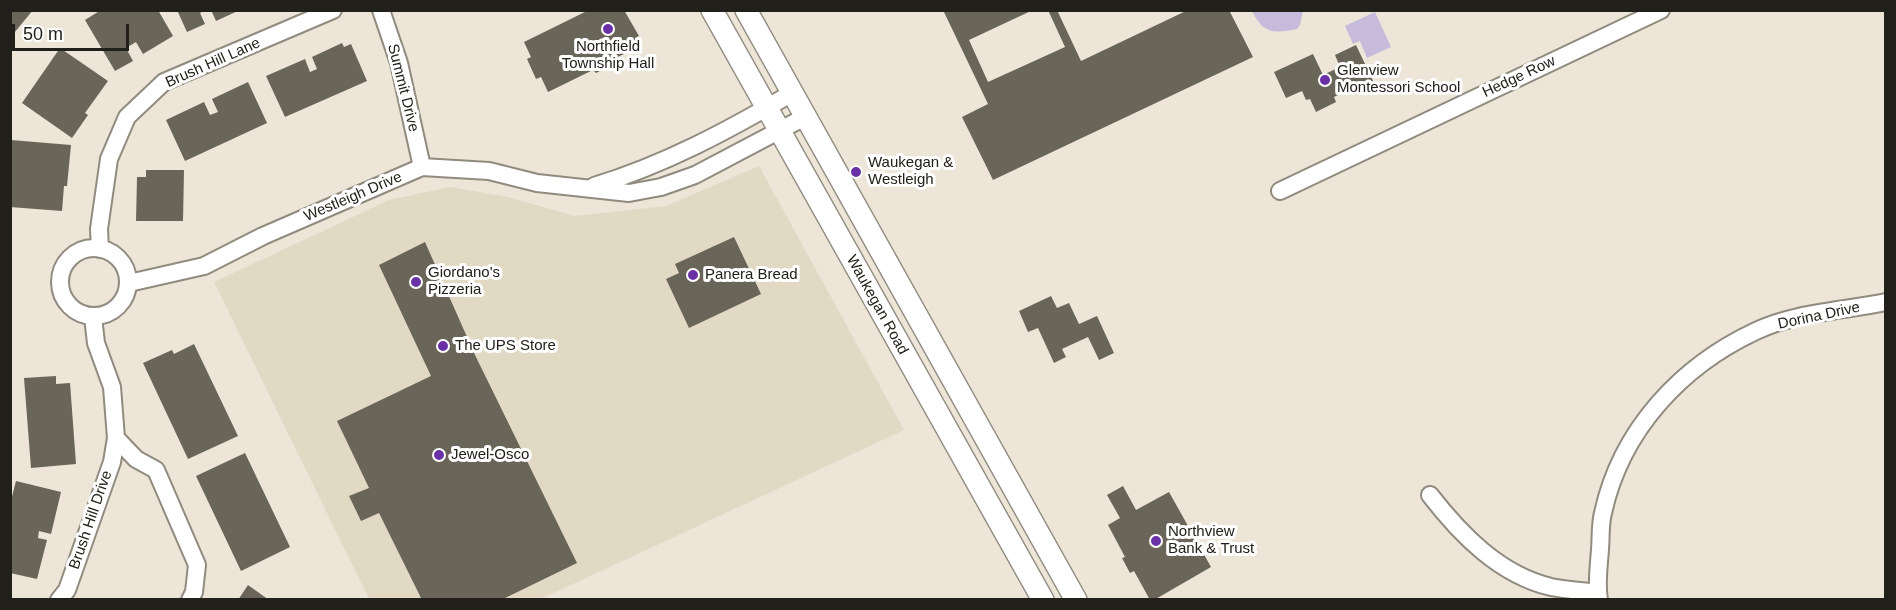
<!DOCTYPE html>
<html>
<head>
<meta charset="utf-8">
<style>
  body { margin:0 }
  #map { position:relative; width:1896px; height:610px; overflow:hidden; background:#ece5d8; font-family:Helvetica,sans-serif }
  canvas { display:block }
  .frame { position:absolute; inset:0; border:12px solid #22201b; pointer-events:none }
  .scale { position:absolute; left:12px; top:24px; width:117px; height:27px; box-sizing:border-box; border:3px solid #22201b; border-top:0; padding-left:8px; font-size:18px; line-height:21px; white-space:nowrap; color:#22201b; -webkit-text-stroke:4px #fff; paint-order:stroke }
</style>
</head>
<body>
<div id="map">
<canvas width="1896" height="610"></canvas>
<div class="frame"></div>
<div class="scale">50 m</div>
</div>
<script>
const ctx = document.querySelector('canvas').getContext('2d');
ctx.lineJoin = 'round';
function fillPath(path, color) { ctx.fillStyle = color; ctx.fill(path, 'evenodd'); }
function trace(path, color, width, dash) { ctx.strokeStyle = color; ctx.lineWidth = width; ctx.lineCap = dash ? 'butt' : 'round'; ctx.setLineDash(dash || []); ctx.stroke(path); }
function write(font, color, halo, rows, align = 'center') {
  ctx.font = font + ' Helvetica,sans-serif'; ctx.lineWidth = 6; ctx.setLineDash([]); ctx.textBaseline = 'middle'; ctx.strokeStyle = halo; ctx.fillStyle = color; for (const [text, x, y, turn = 0] of rows) {
    ctx.save(); ctx.translate(x, y); ctx.rotate((+turn || 0) * Math.PI / 180); ctx.textAlign = isNaN(turn) ? turn : align; if (halo) ctx.strokeText(text, 0, 0); ctx.fillText(text, 0, 0); ctx.restore();
  }
}
const built = new Path2D(`
  M759 166 904 430 541 599H369L214 282 389 200 450 187 508 197 575 216 666 206Z`);
const green = new Path2D(`
  M1252 11H1303L1300 25 1297 29C1272 34 1263 33 1252 11Z
  M1375 12 1391 47 1367 58 1360 41 1353 44 1345 26Z`);
const building = new Path2D(`
  M10 10H33L10 38Z
  M101 10H158L173 36 143 54 136 42 126 48 133 61 115 71 85 20Z
  M177 10H205L200 13 205 24 187 32Z
  M211 10H240L216 21Z
  M589 10H624L639 36 637 37 641 46 609 61 611 65 596 73 593 70 548 92 541 77 536 79 527 59 531 57 524 42Z
  M943 10H1033L969 40 988 82 1065 47 1048 10H1057L1081 61 1188 10H1229L1253 57 993 180 962 117 988 104Z
  M342 43 344 47 351 44 367 81 285 117 266 76 305 59 310 72 317 69 312 57Z
  M1356 45 1375 85 1355 95 1352 88 1334 97 1336 102 1316 112 1310 99 1306 100 1302 91 1286 98 1274 72 1313 54 1323 75 1340 67 1335 55Z
  M60 48 108 81 85 113 88 115 72 138 22 103Z
  M248 82 267 123 185 161 166 120 204 102 210 115 218 112 212 99Z
  M11 140 71 145 67 186H64L62 211 10 207Z
  M146 170H184L183 221H136L137 177H146Z
  M734 237 761 294 689 328 666 279 679 273 675 264Z
  M425 242 475 355 577 563 501 600H422L379 513 361 521 349 496 369 488 337 421 431 376 379 265Z
  M1051 296 1057 308 1069 303 1079 324 1097 316 1114 353 1099 360 1088 337 1062 349 1066 357 1054 363 1038 328 1028 332 1019 311Z
  M194 344 238 436 188 459 143 363 172 350 174 354Z
  M56 376V384L70 383 76 464 31 468 24 378Z
  M245 453 290 547 241 571 196 476Z
  M16 481 61 492 51 534 39 531 38 538 47 540 37 579 10 573V504Z
  M1123 486 1136 510 1169 492 1211 567 1154 600H1150L1134 571 1130 573 1122 558 1125 557 1108 525 1120 518 1107 495Z
  M248 585 269 600H238Z`);
const minor = new Path2D(`
  M381 10 399 63 422 167
  M594 186C664 165 729 130 792 93
  M1280 191 1661 10
  M60 282a34 34 0 1 1 68 0a34 34 0 1 1-68 0Z
  M100 249 99 229 109 159 127 117 164 82 333 10
  M129 283 204 266 263 236 422 167 489 171 537 183 629 193 661 187 695 175 805 117
  M93 317 96 343 112 387 116 438 136 459 156 470 197 565 194 592 190 600
  M1430 495C1461 535 1500 575 1551 587 1566 590 1582 591 1598 593
  M59 600 67 590 112 462 116 438
  M1599 600C1596 583 1599 566 1600 549 1601 538 1600 524 1603 513 1621 430 1681 366 1756 331 1796 312 1843 311 1886 302`);
const major = new Path2D(`
  M712 10 1043 600
  M746 10 1076 600`);
const markers = [
  [608,29,6,"#6a31a7"],
  [1325,80,6,"#6a31a7"],
  [856,172,6,"#6a31a7"],
  [693,275,6,"#6a31a7"],
  [416,282,6,"#6a31a7"],
  [443,346,6,"#6a31a7"],
  [439,455,6,"#6a31a7"],
  [1156,541,6,"#6a31a7"]
];
const poiNames = [
  ["Northfield",608,47,"center"],
  ["Township Hall",608,64,"center"],
  ["Glenview",1337,71],
  ["Montessori School",1337,88],
  ["Waukegan &",868,163],
  ["Westleigh",868,180],
  ["Giordano's",428,273],
  ["Pizzeria",428,290],
  ["Panera Bread",705,275],
  ["The UPS Store",455,346],
  ["Jewel-Osco",451,455],
  ["Northview",1168,532],
  ["Bank & Trust",1168,549]
];
const streetNames = [
  ["Brush Hill Lane",213,63,-24],
  ["Hedge Row",1519,77,-25],
  ["Summit Drive",403,88,76],
  ["Westleigh Drive",353,197,-23],
  ["Waukegan Road",877,305,61],
  ["Dorina Drive",1819,316,-12],
  ["Brush Hill Drive",91,520,-71]
];
fillPath(built, '#e2d9c5');
fillPath(green, '#c7bbdb');
fillPath(building, '#6a6559');
trace(minor, '#918b7f', 20);
trace(major, '#918b7f', 24);
trace(minor, '#fff', 16);
trace(major, '#fff', 21);
for (const [x, y, r, color] of markers) { const dot = new Path2D(); dot.arc(x, y, r, 0, 2 * Math.PI); ctx.fillStyle = color; ctx.fill(dot); trace(dot, '#fff', 2); }
write('15px', '#22201b', '#fff', poiNames, 'left');
write('15px', '#22201b', '#fff', streetNames);
</script>
</body>
</html>
